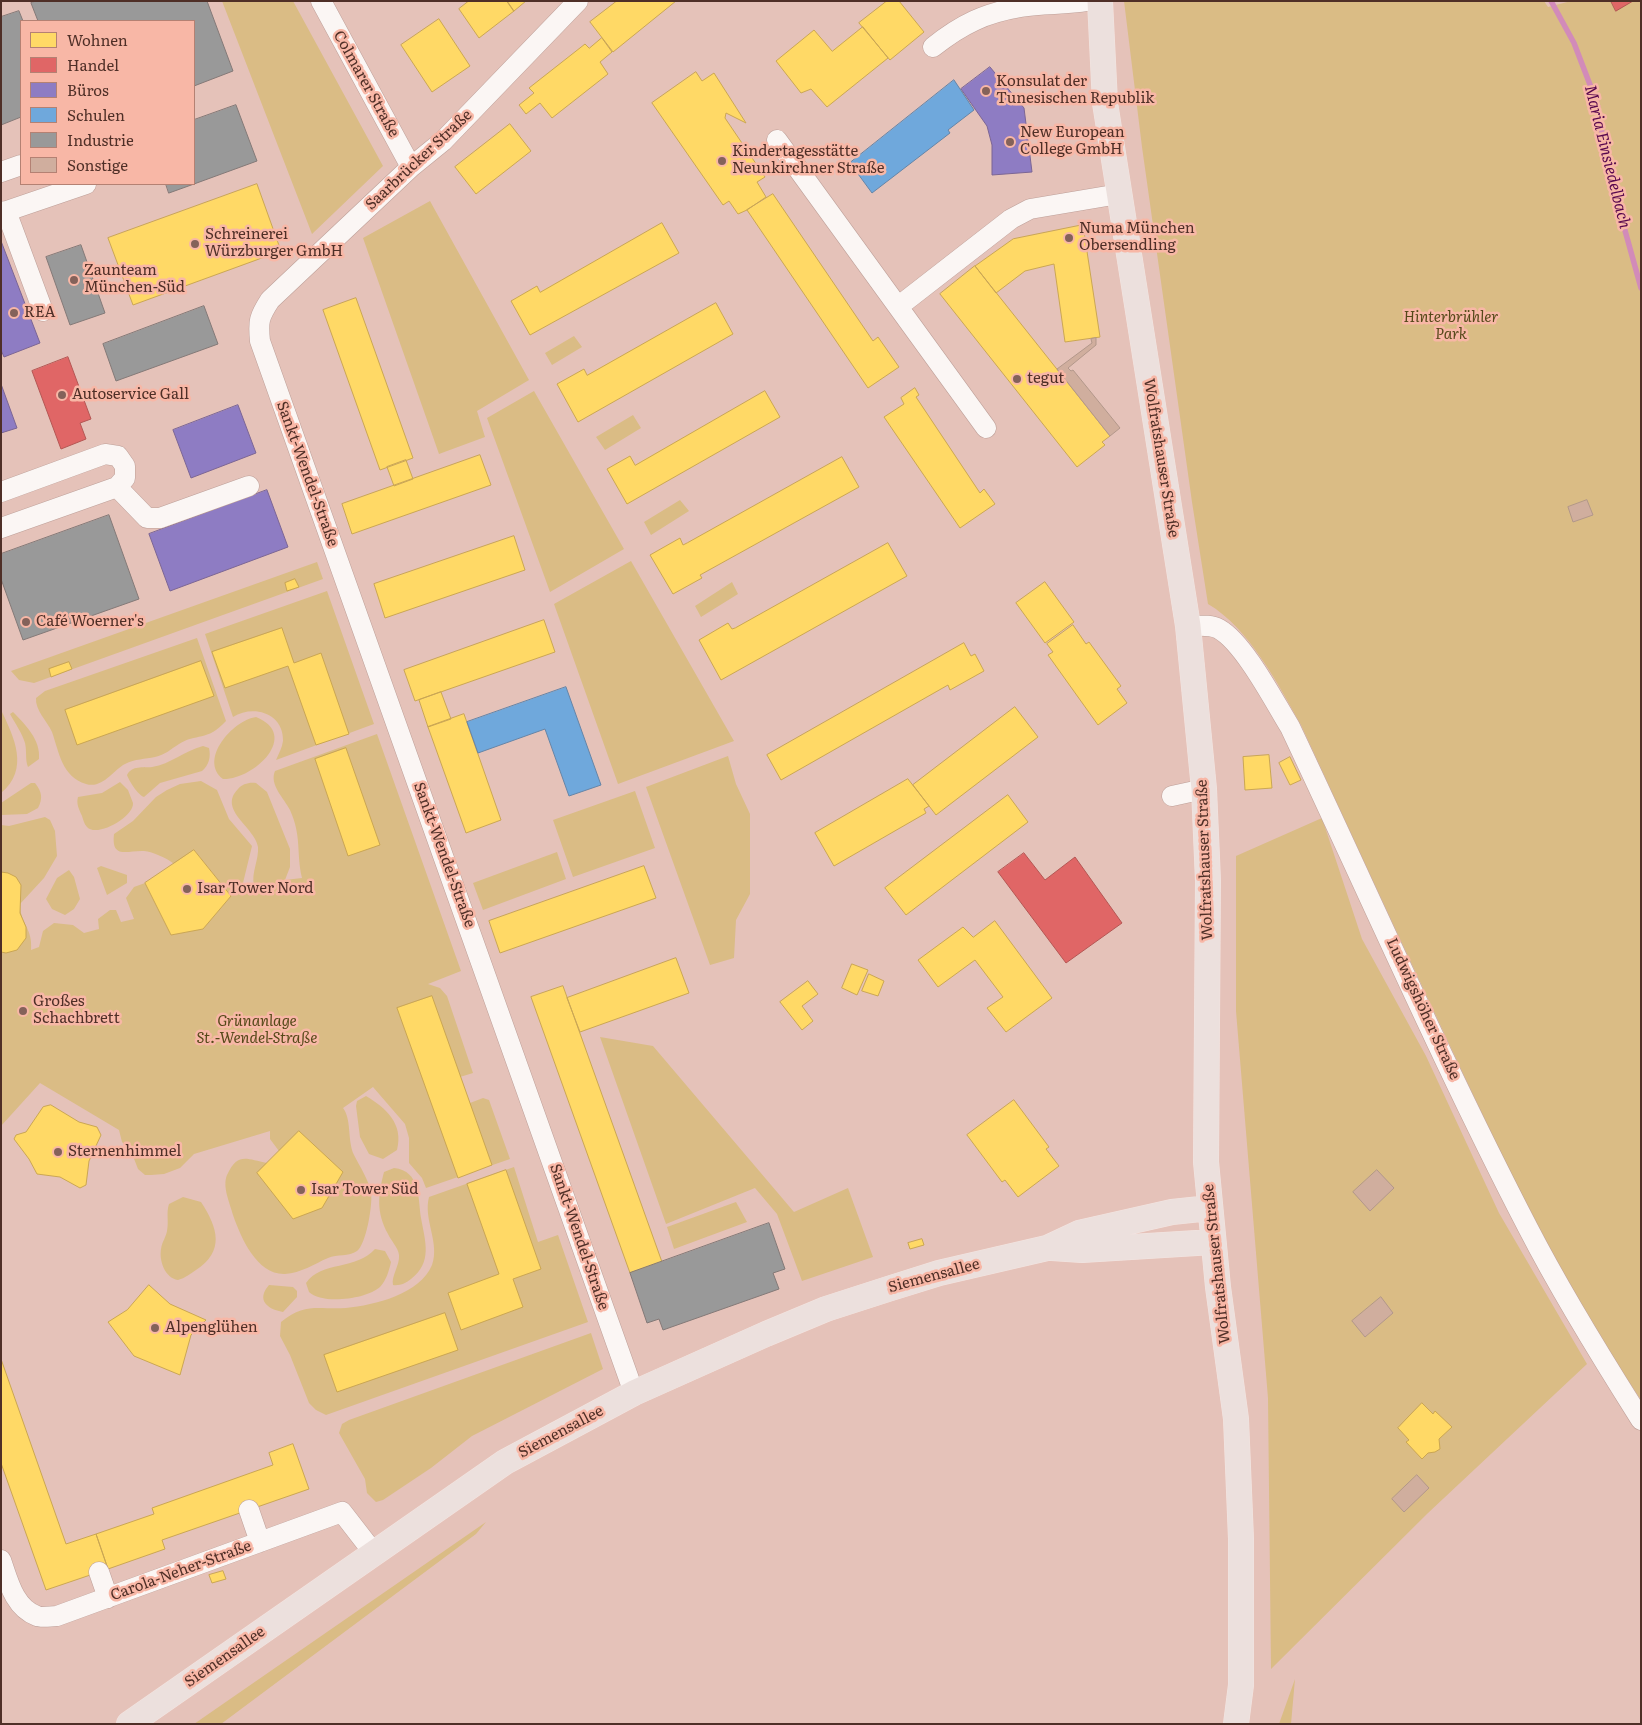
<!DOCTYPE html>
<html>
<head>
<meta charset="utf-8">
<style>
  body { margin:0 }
  #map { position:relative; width:1642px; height:1725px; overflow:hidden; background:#e5c2b9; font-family:Literata,serif }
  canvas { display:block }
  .frame { position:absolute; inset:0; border:2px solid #4f2f27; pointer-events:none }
  .legend { position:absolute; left:20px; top:20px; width:175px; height:165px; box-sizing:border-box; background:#f8b7a6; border:1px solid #b48173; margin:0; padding:6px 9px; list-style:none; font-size:15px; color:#4f2f27 }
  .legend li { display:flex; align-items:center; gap:10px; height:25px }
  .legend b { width:25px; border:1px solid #b48173 }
</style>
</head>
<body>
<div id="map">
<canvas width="1642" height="1725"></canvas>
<div class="frame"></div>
<ul class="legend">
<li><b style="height:14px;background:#ffd966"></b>Wohnen</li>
<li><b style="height:14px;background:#e06666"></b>Handel</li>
<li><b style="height:14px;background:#8e7cc3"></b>Büros</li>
<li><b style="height:14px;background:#6fa8dc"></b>Schulen</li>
<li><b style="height:14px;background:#999"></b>Industrie</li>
<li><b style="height:14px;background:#d0ae9e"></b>Sonstige</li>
</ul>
</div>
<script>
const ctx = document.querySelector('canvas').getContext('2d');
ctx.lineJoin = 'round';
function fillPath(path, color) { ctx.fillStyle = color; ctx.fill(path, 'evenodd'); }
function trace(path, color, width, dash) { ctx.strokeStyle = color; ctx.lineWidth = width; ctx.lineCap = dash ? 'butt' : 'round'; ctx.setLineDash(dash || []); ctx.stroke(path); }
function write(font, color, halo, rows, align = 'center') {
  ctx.font = font + ' Literata,serif'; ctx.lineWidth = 5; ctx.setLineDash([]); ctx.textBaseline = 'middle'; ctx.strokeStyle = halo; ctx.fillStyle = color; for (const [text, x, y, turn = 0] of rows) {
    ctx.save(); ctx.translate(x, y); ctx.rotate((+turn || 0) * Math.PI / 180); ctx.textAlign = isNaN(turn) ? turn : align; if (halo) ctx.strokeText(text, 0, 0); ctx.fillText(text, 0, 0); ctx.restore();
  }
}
const green = new Path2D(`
  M222 1H293L383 166 312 234Z
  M1124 1H1544L1548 7 1571 1H1641V1400C1560 1280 1498 1149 1437 1018 1391 920 1346 823 1301 725 1278 684 1249 628 1208 604L1192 502 1142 147Z
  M430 201 529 380 477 411 485 437 439 454 363 238Z
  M574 336 582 347 552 365 545 353Z
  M534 391 624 549 550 592 487 418Z
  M633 415 641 428 605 450 596 437Z
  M680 500 689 511 651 535 644 522Z
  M631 561 734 741 618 784 554 604Z
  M317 562 323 579 34 683 19 680 11 671Z
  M732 582 738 594 701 617 695 606Z
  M327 591 374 724 276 760C279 753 282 748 283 741 284 713 253 704 233 717L205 634Z
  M197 638 226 721C207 742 196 733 179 744 171 749 165 755 155 757 145 759 135 759 125 764 113 770 103 789 86 784 62 777 59 752 52 732 47 721 35 710 36 698L45 691Z
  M1 710C14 737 30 769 1 793Z
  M13 712C25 724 41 740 39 759L28 767C25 760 27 752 25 743 22 733 15 723 10 714Z
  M256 717C301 735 254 780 223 779 198 760 233 720 256 717Z
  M377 734 461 971 428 984 440 988 447 996 473 1073 460 1077 470 1103 483 1098 489 1100 510 1159 426 1188 422 1178 409 1163V1138L405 1124 373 1087 343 1108C352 1120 347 1140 354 1155 360 1167 369 1180 371 1193 373 1204 366 1245 357 1251 349 1257 337 1254 328 1258 314 1264 301 1273 285 1274 257 1275 241 1238 233 1215 230 1203 222 1187 227 1175 238 1152 246 1159 267 1163L279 1151 270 1139V1131L194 1154 180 1168 164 1174 151 1175H145L138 1169 131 1151 122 1142 119 1130 40 1083 1 1126V825L9 826 45 817 50 820 55 831 57 856 44 878 20 904C20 924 33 928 31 950L39 947 43 931 54 923 73 925 84 933 99 929 98 919 110 910H116L121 922 134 919 126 898 134 887 145 883 171 935 202 929 231 896 194 850 174 864C167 858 153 852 144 851 128 850 111 860 114 834L133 821 156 797 167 790 180 784 201 781 217 790 229 819 252 846 242 887 254 885C251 873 259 860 258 847 256 828 217 810 238 789 242 784 249 782 256 783L267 792 290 849V867L285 880 302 878C296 852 302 837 290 810 284 798 269 785 275 771Z
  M203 746 209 748C211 757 209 765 202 771L160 783 144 797C138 795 129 781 127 775 132 765 143 768 152 767 171 764 184 751 203 746Z
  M728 756 736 784 750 814V894L736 920 734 958 710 965 646 787Z
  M120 782 128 790 133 803C134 817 97 838 87 827 84 824 83 819 82 816 79 809 76 804 78 797L102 793Z
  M31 783H35C42 792 43 798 38 808L27 814 1 815V803Z
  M635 791 655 848 573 877 553 820Z
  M1322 818 1362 939 1426 1056 1499 1213 1587 1364 1428 1513 1271 1669 1268 1398 1236 1011V856Z
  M557 852 566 879 483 910 473 883Z
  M101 866 127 875V883L107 895 97 868Z
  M69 870 74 877 80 899 74 909 65 915 52 909 46 899 57 878Z
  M600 1037 653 1046 794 1212 848 1188 873 1257 802 1281 777 1214 755 1188 666 1224Z
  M366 1096C386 1108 404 1124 397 1150L383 1159 369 1154 360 1137 356 1106 357 1101Z
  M514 1167 538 1242 558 1235 588 1322 326 1415 316 1410 309 1403 290 1355 280 1336 281 1322C305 1302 319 1310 346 1308 375 1305 420 1294 432 1265 440 1242 423 1220 429 1197Z
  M394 1168C421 1171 418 1199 421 1218 425 1241 433 1262 411 1279 406 1283 400 1286 393 1285 391 1276 400 1265 399 1255 398 1247 391 1241 388 1234 376 1212 378 1195 384 1172Z
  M183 1197 201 1202C218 1228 225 1251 196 1270 190 1274 185 1278 178 1280 165 1278 159 1261 161 1249 162 1242 166 1237 167 1231 169 1221 166 1213 169 1204Z
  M736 1202 747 1222 674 1249 667 1227Z
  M375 1249 385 1251 391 1262C389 1271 386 1281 380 1287 367 1299 322 1305 309 1292L306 1283C321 1261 357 1270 375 1249Z
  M269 1285 293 1287 297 1291V1297L283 1312C267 1309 256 1300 269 1285Z
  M591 1333 603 1369 472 1436 431 1468 383 1500 376 1502 367 1493 365 1479 339 1433 342 1424 349 1420Z
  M486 1522 476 1534 221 1724H194Z
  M1295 1679 1291 1724H1279Z`);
const homes = new Path2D(`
  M469 1H507L514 11 479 38 459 9Z
  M507 1H526L514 11Z
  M617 1H676L613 52 590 22Z
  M887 1H899L924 32 890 60 859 23Z
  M439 19 470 66 432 92 401 45Z
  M863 27 888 58 827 107 811 89 801 93 776 61 814 30 832 51Z
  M602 38 612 52 600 62 608 74 552 118 540 103 526 114 519 105 534 93 529 88 585 44 589 48Z
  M696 72 702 81 714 73 746 123 726 113 725 118 765 177 757 182 766 197 747 210 738 214 729 201 723 205 652 103Z
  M510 124 531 151 476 194 455 167Z
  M257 184 281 251 133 305 108 238Z
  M773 194 873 341 878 337 899 367 868 388 747 210Z
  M662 223 679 253 530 335 511 301 537 286 540 292Z
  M1083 225 1100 337 1065 342 1054 264 1025 271 996 293 975 266 1013 239Z
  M975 266 1110 436 1102 442 1105 445 1077 467 940 294Z
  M356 298 413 458 380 470 323 310Z
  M716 303 733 334 578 422 557 384 584 369 587 375Z
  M915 388 919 395 916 397 980 493 984 489 995 504 960 528 884 417 904 404 901 398Z
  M765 391 780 417 627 504 607 469 630 456 635 465Z
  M480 455 491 485 352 534 342 504Z
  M842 457 859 487 700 575 702 578 673 594 650 555 680 538 683 545 687 543Z
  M406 460 413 479 394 486 387 467Z
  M514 536 525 570 385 618 374 584Z
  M888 543 907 576 721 680 699 640 728 623 732 629 735 628Z
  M295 579 299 587 287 591 285 583Z
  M1045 582 1074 622 1045 643 1016 603Z
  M544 620 555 652 415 701 404 670Z
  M1073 625 1086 644 1089 642 1121 686 1117 689 1127 703 1098 725 1048 655 1053 652 1047 644Z
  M282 628 294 663 321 653 349 734 316 745 288 666 225 688 212 652Z
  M964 643 971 656 975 654 984 671 950 690 948 685 781 780 767 755Z
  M201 661 214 696 77 745 65 710Z
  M69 662 72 669 51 677 49 669Z
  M441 692 451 719 428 727 419 700Z
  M1015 707 1038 737 936 815 913 785Z
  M464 714 501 820 466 833 428 727Z
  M346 748 380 845 348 856 315 759Z
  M1269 755 1272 788 1245 790 1243 757Z
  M1290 757 1301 780 1290 785 1279 763Z
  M908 779 929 806 924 809 926 813 834 866 815 833Z
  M1008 795 1028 822 906 915 885 888Z
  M194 850 231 896 203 929 171 935 145 883Z
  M644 866 656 898 500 953 489 921Z
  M1 872 8 873 16 877 21 885 20 913 26 927V938L17 950 6 953 1 952Z
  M995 921 1052 998 1006 1032 987 1008 1003 997 975 960 938 987 918 960 963 927 973 937Z
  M676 958 689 993 580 1032 567 998Z
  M852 964 868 970 857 995 842 988Z
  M869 974 884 981 878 996 862 991Z
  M808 981 818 994 802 1006 813 1021 802 1030 780 1002Z
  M563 986 662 1262 630 1273 531 997Z
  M432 996 492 1165 458 1178 397 1008Z
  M1014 1100 1049 1147 1046 1149 1059 1166 1018 1197 1005 1180 1002 1182 967 1135Z
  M51 1105 79 1122 97 1127 101 1135 89 1161 86 1185 80 1188 60 1177 37 1174 29 1159 14 1139 16 1135 26 1132 43 1107Z
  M299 1131 343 1172 322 1208 293 1219 257 1173Z
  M506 1170 541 1269 513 1279 523 1307 461 1330 448 1293 499 1274 467 1184Z
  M922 1239 924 1245 910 1249 908 1243Z
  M149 1285 170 1304 206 1320 191 1335 180 1375 134 1356 108 1322 127 1310Z
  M445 1313 458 1350 337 1392 324 1355Z
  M1 1359 66 1544 96 1534 108 1569 46 1590 1 1463Z
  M1422 1403 1433 1414 1435 1411 1452 1427 1439 1439 1440 1449 1435 1452 1428 1453 1422 1459 1406 1442 1409 1440 1398 1428Z
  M293 1444 309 1489 162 1540 165 1549 108 1569 96 1534 154 1514 152 1508 273 1465 269 1453Z
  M223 1571 226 1579 212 1583 209 1575Z`);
const shops = new Path2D(`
  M1611 1H1633L1616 11Z
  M68 357 91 419 80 423 86 439 61 449 32 371Z
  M1024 853 1045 880 1075 857 1122 923 1066 963 998 872Z`);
const offices = new Path2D(`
  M990 67 1024 108 1032 172 992 175V145L987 126 961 89Z
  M1 241 40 343 4 357 1 350Z
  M1 384 17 428 1 433Z
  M238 405 256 453 191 478 173 430Z
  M267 490 288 547 170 591 149 534Z`);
const schools = new Path2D(`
  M954 80 974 110 948 130 950 133 872 193 850 163Z
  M566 687 601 785 569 796 545 729 478 753 467 722Z`);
const industry = new Path2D(`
  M36 1H207L233 71 194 86V21H38L31 3Z
  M19 11 23 21 21 117 1 125V17Z
  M236 105 257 161 194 184V120Z
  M166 184H194L169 193Z
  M81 245 105 313 70 325 46 257Z
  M204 306 218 344 116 381 103 344Z
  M109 515 139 599 23 640 1 579V554Z
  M769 1223 785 1269 773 1273 779 1289 663 1330 659 1319 647 1323 630 1273Z`);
const stream = new Path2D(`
  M1551 1 1574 43 1597 103 1609 173 1641 288`);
const building = new Path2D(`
  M1096 338V345L1068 368 1071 371 1073 370 1120 428 1110 436 1057 369 1092 343 1091 339Z
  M1587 500 1593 515 1573 522 1568 507Z
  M1377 1170 1394 1188 1370 1211 1353 1192Z
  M1381 1297 1393 1313 1365 1337 1352 1321Z
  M1417 1475 1429 1488 1404 1512 1392 1499Z`);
const minor = new Path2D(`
  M321 1 411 167
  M578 1 443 141 411 167 270 300C259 317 258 321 260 341L634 1393
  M933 47C962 24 985 13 1021 7 1043 3 1066 5 1087 1
  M777 140 986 428
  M1 172 21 165
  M6 211 43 311
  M1 213 86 184
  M899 306 1011 219 1030 209 1119 194
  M117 487 147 518H160L249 486
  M1 492 105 454 118 456 125 466V478L117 487 1 528
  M1188 626C1198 626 1210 624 1219 629 1244 643 1274 701 1290 727 1369 894 1443 1064 1528 1228 1562 1294 1601 1357 1641 1420
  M1172 796 1204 789
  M249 1510 260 1542
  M1 1560C8 1580 14 1608 37 1616 42 1618 51 1616 57 1616L342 1512 373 1552
  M99 1572 108 1598`);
const major = new Path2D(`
  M1100 1 1105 103 1188 626 1204 789 1208 881 1206 1162 1218 1287 1236 1419 1241 1539V1685L1236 1724
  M1052 1248 1082 1250 1213 1242
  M129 1724 505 1462 634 1393 766 1334 826 1309 888 1289 939 1273 1047 1248 1079 1233 1172 1212 1210 1208`);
const markers = [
  [986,91,5,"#84625a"],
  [1010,142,5,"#84625a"],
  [722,161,5,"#84625a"],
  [1069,238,5,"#84625a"],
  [195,244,5,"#84625a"],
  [74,280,5,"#84625a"],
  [14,313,5,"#84625a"],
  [1017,379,5,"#84625a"],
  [62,395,5,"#84625a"],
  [26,622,5,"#84625a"],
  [187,889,5,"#84625a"],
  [23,1011,5,"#84625a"],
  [58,1152,5,"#84625a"],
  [301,1190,5,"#84625a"],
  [155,1328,5,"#84625a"]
];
const poiNames = [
  ["Konsulat der",996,82],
  ["Tunesischen Republik",996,99],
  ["New European",1020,133],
  ["College GmbH",1020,150],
  ["Kindertagesstätte",732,152],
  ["Neunkirchner Straße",732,169],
  ["Numa München",1079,229],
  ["Obersendling",1079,246],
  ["Schreinerei",205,235],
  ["Würzburger GmbH",205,252],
  ["Zaunteam",84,271],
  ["München-Süd",84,288],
  ["REA",24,313],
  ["tegut",1027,379],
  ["Autoservice Gall",72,395],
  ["Café Woerner's",36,622],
  ["Isar Tower Nord",197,889],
  ["Großes",33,1002],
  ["Schachbrett",33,1019],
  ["Sternenhimmel",68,1152],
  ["Isar Tower Süd",311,1190],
  ["Alpenglühen",165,1328]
];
const streetNames = [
  ["Colmarer Straße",366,84,61],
  ["Saarbrücker Straße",419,160,-43],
  ["Wolfratshauser Straße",1161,458,81],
  ["Sankt-Wendel-Straße",307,474,70],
  ["Sankt-Wendel-Straße",444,855,70],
  ["Wolfratshauser Straße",1205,860,-92],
  ["Ludwigshöher Straße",1423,1009,65],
  ["Sankt-Wendel-Straße",579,1237,71],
  ["Wolfratshauser Straße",1217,1264,-96],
  ["Siemensallee",934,1276,-15],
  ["Siemensallee",561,1432,-28],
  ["Carola-Neher-Straße",181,1571,-20],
  ["Siemensallee",225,1657,-35]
];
const parkNames = [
  ["Hinterbrühler",1451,318],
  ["Park",1451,335],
  ["Grünanlage",257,1022],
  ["St.-Wendel-Straße",257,1039]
];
const waterNames = [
  ["Maria Einsiedelbach",1607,157,76]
];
fillPath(green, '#dabc85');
fillPath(homes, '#ffd966');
trace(homes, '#caa653', 1);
fillPath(shops, '#e06666');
trace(shops, '#b45653', 1);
fillPath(offices, '#8e7cc3');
trace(offices, '#7b6594', 1);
fillPath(schools, '#6fa8dc');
trace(schools, '#6584a6', 1);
fillPath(industry, '#999');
trace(industry, '#837977', 1);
trace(stream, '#d28bb9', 5.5);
fillPath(building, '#d0ae9e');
trace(building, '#b2978a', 1);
trace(minor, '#bd9f98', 21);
trace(major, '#f3e4e0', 26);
trace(minor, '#fbf6f4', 20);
trace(major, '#ece0dd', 25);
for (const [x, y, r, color] of markers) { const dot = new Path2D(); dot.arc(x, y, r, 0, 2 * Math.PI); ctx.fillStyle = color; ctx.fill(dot); trace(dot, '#f8b7a6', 2); }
write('15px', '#4f2f27', '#f8b7a6', poiNames, 'left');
write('15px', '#4f2f27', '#f8b7a6', streetNames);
write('italic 15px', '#554919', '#f8b7a6', parkNames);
write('italic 16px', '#58074e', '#f8b7a6', waterNames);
</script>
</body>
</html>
